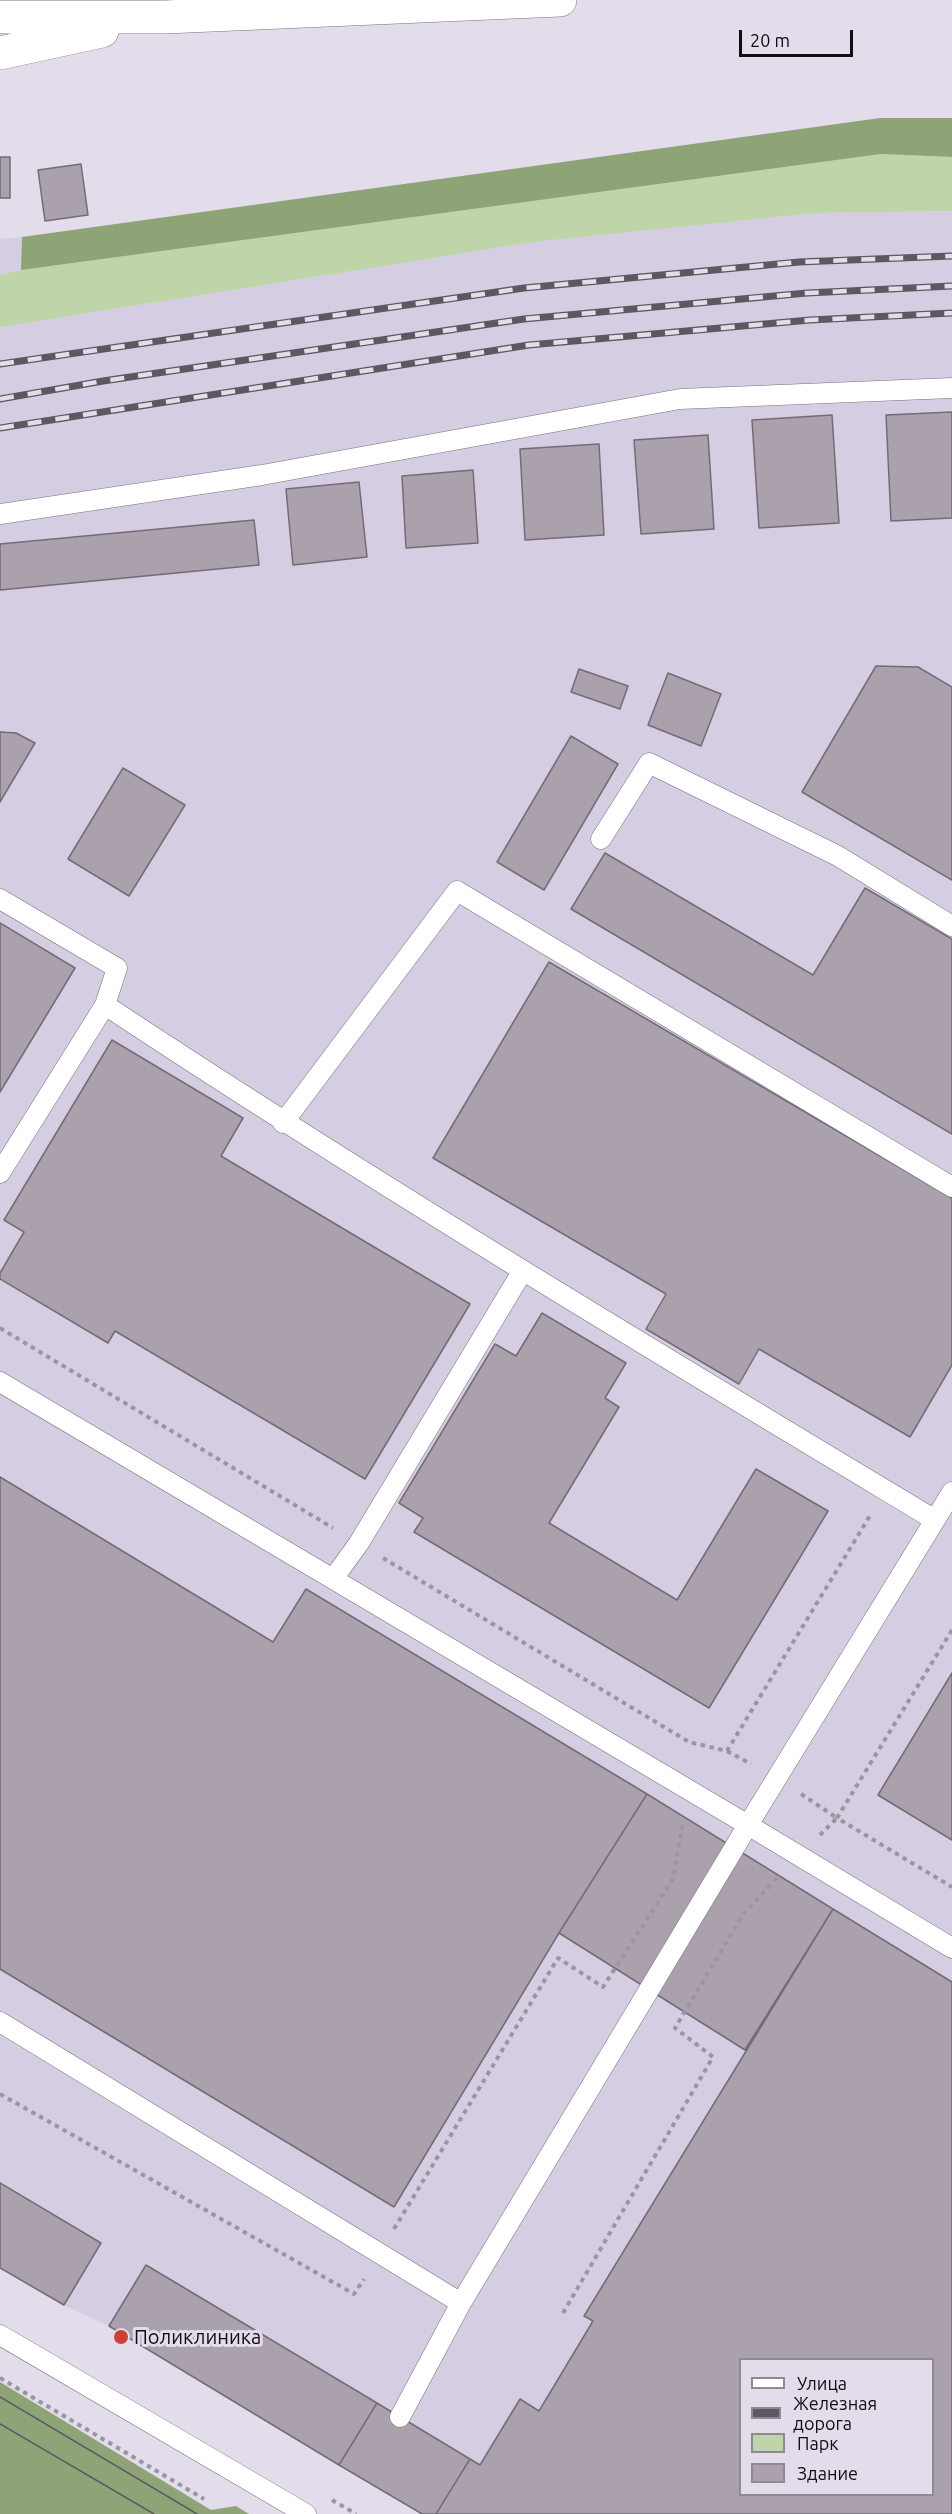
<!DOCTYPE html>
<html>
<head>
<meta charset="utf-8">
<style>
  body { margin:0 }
  #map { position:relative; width:952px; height:2514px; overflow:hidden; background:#e2dceb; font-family:Ubuntu,sans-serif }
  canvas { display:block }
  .legend { position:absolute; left:739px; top:2358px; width:195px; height:138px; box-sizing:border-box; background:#e2dceb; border:2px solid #8e8a95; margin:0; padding:8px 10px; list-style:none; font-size:18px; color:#100e13 }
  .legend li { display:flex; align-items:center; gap:12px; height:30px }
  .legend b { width:30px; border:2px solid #8e8a95 }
  .scale { position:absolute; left:739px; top:30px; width:114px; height:27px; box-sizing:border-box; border:3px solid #100e13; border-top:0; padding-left:8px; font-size:18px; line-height:21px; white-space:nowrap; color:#100e13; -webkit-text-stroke:4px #e2dceb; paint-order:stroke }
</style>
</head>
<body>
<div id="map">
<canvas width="952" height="2514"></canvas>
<ul class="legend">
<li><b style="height:8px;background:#fff"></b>Улица</li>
<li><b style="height:8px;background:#5b5861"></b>Железная дорога</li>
<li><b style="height:16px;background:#bfd4a8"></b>Парк</li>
<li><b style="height:16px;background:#aaa1ad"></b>Здание</li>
</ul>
<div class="scale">20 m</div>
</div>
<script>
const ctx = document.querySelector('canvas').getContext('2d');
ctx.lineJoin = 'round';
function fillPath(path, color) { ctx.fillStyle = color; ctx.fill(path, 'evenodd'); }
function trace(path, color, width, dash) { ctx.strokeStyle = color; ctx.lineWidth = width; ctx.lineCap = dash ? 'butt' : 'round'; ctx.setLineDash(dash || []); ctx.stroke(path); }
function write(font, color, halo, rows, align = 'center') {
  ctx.font = font + ' Ubuntu,sans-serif'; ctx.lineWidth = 6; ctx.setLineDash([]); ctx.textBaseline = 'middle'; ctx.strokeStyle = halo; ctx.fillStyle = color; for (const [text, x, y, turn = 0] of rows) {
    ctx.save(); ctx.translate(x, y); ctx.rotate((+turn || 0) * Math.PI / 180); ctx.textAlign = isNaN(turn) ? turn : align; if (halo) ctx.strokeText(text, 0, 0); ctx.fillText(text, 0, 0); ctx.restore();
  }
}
const built = new Path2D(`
  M952 211V2514H422L146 2266 109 2326 64 2305 101 2243 0 2183V327L534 242 815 213ZM740 2360H932V2494H740Z
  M22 237 21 270 0 275V239Z`);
const green = new Path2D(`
  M881 154 952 157V211L815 213 534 242 0 327V275L21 270Z`);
const forest = new Path2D(`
  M880 118H952V157L881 154 21 270 22 237Z
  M0 2382 211 2510 236 2506 249 2514H0Z`);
const building = new Path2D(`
  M0 157H10V198H0Z
  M81 164 88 215 45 221 38 170Z
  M952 412V518L891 521 886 415Z
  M832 415 839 523 759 528 752 420Z
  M708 435 714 529 641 534 634 440Z
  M599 444 604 535 525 540 520 449Z
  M473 470 478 543 406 548 402 476Z
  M359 482 367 557 293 565 286 489Z
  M254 520 259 565 0 590V544Z
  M876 666 918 667 952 687V880L802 792Z
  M579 669 628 686 620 709 571 692Z
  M668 673 721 694 701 746 648 725Z
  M0 732 16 733 35 743 0 802Z
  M571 736 618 764 544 890 497 862Z
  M123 768 185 805 129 896 68 859Z
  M605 853 813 975 865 888 952 939V1134L571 909Z
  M0 923 75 968 0 1092Z
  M549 962 952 1198V1365L910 1437 759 1349 739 1384 646 1329 666 1294 433 1158Z
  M112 1040 243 1118 221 1156 470 1304 365 1479 115 1331 108 1343 0 1279V1273L24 1232 4 1220Z
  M542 1313 626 1363 605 1398 619 1407 549 1523 677 1600 756 1469 828 1511 709 1708 414 1532 423 1518 399 1503 495 1344 516 1356Z
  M0 1477 273 1642 306 1589 647 1794 559 1933 394 2207 0 1969Z
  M952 1673V1840L878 1795Z
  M647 1794 833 1909 745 2050 559 1933Z
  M833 1909 952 1982V2514H436L470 2459 480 2465 520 2399 539 2411 593 2321 584 2316ZM740 2360H932V2494H740Z
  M0 2183 101 2243 64 2305 0 2268Z
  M146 2265 377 2403 339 2465 109 2326Z
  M377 2403 470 2459 436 2514H422L339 2465Z`);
const path = new Path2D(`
  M0 1328 333 1528
  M383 1558 689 1742 727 1751 871 1514
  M952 1630 837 1818 952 1887
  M727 1751 751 1764
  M801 1794 837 1818 820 1835
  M0 2094 354 2294 364 2279
  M394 2229 558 1958 603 1987 673 1879 683 1821
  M563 2313 713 2057 675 2028 744 1913 779 1876
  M0 2378 204 2499
  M332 2500 356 2514`);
const lane = new Path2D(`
  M0 514 262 475 680 399 952 388
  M601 839 649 763 838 856 952 926
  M0 899 117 968 105 1005 0 1173
  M105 1005C377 1185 656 1352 935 1520L952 1492
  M283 1123 457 891 952 1187
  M0 1382 333 1579 359 1543 522 1272
  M333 1579 748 1825 935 1520
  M0 2022 461 2303 748 1825 952 1948
  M0 2335 306 2514
  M400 2417 461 2303`);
const primary = new Path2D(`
  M0 17H165L560 0
  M0 53 102 31`);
const tram = new Path2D(`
  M0 2397 197 2514
  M0 2424 154 2514`);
const rail = new Path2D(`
  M0 364 524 288 799 262 952 256
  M0 399 103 381 524 319 807 293 952 286
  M0 428 529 345 810 320 952 313`);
const markers = [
  [121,2337,8,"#ce4034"]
];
const poiNames = [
  ["Поликлиника",134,2337]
];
fillPath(built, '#d5cde2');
fillPath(green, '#bfd4a8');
fillPath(forest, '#8ea476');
fillPath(building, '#aaa1ad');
trace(building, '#736b76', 1.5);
trace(lane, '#76717e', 21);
trace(primary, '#76717e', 34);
trace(path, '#9a96a1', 4, [4.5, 4.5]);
trace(lane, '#fff', 20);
trace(primary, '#fff', 33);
trace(tram, '#5b5861', 1.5);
trace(rail, '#5b5861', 7);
trace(rail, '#e2dceb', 4.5, [14]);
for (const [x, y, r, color] of markers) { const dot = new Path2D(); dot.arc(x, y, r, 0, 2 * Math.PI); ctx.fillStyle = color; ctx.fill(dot); trace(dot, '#e2dceb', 2); }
write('20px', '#100e13', '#e2dceb', poiNames, 'left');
</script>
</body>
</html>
